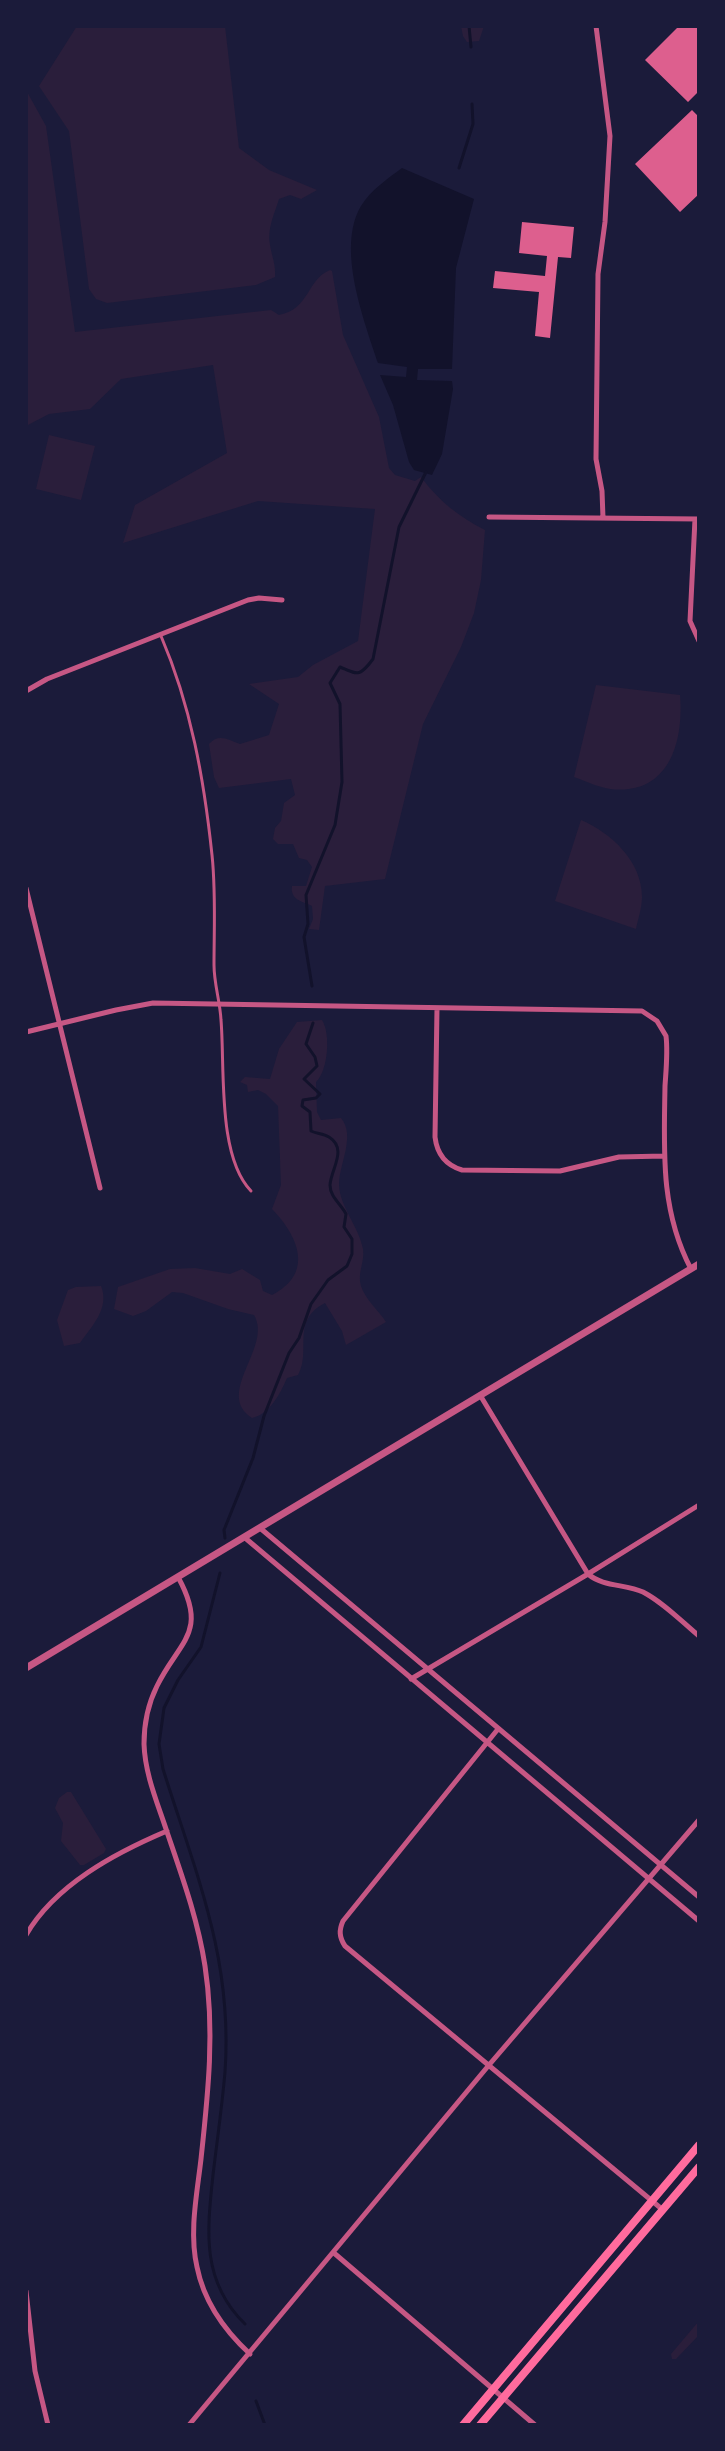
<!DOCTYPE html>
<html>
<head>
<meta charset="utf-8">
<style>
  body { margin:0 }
  #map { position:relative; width:725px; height:2451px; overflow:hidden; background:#1b1b3a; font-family:"Archivo Narrow",sans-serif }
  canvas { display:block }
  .frame { position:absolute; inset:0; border:28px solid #1b1b3a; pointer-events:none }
</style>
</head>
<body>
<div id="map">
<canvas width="725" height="2451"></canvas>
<div class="frame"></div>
</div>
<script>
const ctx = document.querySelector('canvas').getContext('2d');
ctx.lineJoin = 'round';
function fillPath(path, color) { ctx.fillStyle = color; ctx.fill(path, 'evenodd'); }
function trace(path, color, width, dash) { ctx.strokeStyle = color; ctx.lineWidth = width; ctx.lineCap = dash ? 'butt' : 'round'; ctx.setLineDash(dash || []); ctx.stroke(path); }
const green = new Path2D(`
  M77 26H225L239 148 269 170 317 190 301 199 290 195 279 199C274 215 267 229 270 245 272 257 276 265 275 277L256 285 107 303 96 299 89 289 69 131 39 86Z
  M461 26H484L479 41 467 42 463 36Z
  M26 90 46 126 75 332 271 310 279 315C310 309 307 279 330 270L332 271 343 335 379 417 389 468 395 475 415 481 421 477C439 501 459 517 485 530L481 580 474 613 461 647 423 724 385 879 325 886 319 930 309 929 313 919 312 906C302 901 290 900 292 886H306L312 867 307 860 299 858 293 844H278L273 839 275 828 281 821 284 803 295 795 291 779 219 788 214 777 209 744C219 733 228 740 240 744L269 735 279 704 249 684 298 677 313 665 358 641 375 509 258 501 123 543 135 505 227 453 213 365 121 379 90 409 49 414 26 426Z
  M49 435 95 446 81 500 36 489Z
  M596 685 680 695C684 742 669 796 610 789 598 787 585 781 574 777Z
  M581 820C611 833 642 861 642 897 642 908 638 919 636 929L555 901Z
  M322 1020C331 1034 328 1071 316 1082L317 1112 321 1120 341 1118C356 1136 339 1164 339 1185 340 1207 359 1227 363 1249 365 1262 357 1273 361 1286 365 1299 379 1311 386 1322L346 1345 342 1331 325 1303C290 1321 312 1351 298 1375L287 1378C280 1394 270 1414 252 1418 214 1393 273 1347 254 1315L228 1309 183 1293 172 1292 146 1311 133 1316 114 1309 118 1287 170 1269 195 1268 230 1274 242 1269 260 1280 263 1291 272 1295C315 1273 298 1236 272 1209L281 1185 278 1106 266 1094 258 1090 248 1092 247 1085 240 1082 245 1077 270 1079 279 1049 297 1022Z
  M101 1286C110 1308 92 1326 80 1343L64 1346 57 1320 68 1290 76 1287Z
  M67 1792H71L106 1849 104 1853 84 1865H80L61 1841 63 1823 55 1808 59 1798Z
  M699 2321V2335L676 2359H672L671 2354Z`);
const water = new Path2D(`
  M402 168 474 199 456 268 452 369H418L417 380 452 381 453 389 442 454 432 475 414 470 409 462 393 405 380 375 406 377 407 367 378 363C364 320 336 248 361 206 371 190 387 179 402 168Z`);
const stream = new Path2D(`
  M469 26 471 47
  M459 168 473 124 472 104
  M312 986 304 937 308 924 306 895 335 825 342 782 340 704 330 683 340 667C357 674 359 678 373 659L399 527 426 472
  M225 1538 224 1530 253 1458 264 1416 289 1353 299 1338 311 1304 328 1280 347 1266 352 1254V1239L344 1227 346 1214C341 1204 330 1197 330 1185 331 1169 348 1149 329 1137 323 1133 317 1134 311 1131L310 1112 302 1106 303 1100 316 1098 320 1094 304 1079 317 1066 315 1057 306 1044 313 1023
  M220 1573 201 1647 178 1680 164 1708 159 1744 163 1769C196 1874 233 1959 225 2072 222 2107 217 2141 213 2175 207 2231 201 2281 245 2324
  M256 2401 265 2425`);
const building = new Path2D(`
  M679 26H699V91L688 102 645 60Z
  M692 110 699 117V194L680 212 635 164Z
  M522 222 574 227 571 258 558 257 550 338 535 336 539 292 493 288 495 271 545 276 547 256 519 253Z`);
const service = new Path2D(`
  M161 636C191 706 204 779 212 855 216 892 214 928 214 965 214 984 220 1001 221 1020 225 1067 217 1156 251 1191`);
const minor = new Path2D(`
  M596 26 610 136 605 222 598 274 596 459 602 491 603 518
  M489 517 699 519
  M695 519 690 621 699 641
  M26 691 47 679 248 600 259 598 282 600
  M26 888 100 1188
  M437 1008 435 1137C437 1154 445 1165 462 1170L560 1171 619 1157 664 1156
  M26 1032 116 1010 153 1003 642 1011 657 1021 666 1036C668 1052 666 1070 665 1086 664 1150 660 1210 691 1269
  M480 1395 588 1574C603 1587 626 1584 643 1592 664 1603 681 1621 699 1636
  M260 1528 699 1897
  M244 1537 699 1921
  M178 1577C209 1633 179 1641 157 1686 148 1704 144 1725 144 1744 145 1775 158 1804 167 1832 182 1876 198 1920 205 1966 215 2031 208 2094 201 2159 197 2194 189 2232 197 2267 204 2302 224 2330 250 2354
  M411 1679 588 1574 699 1505
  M498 1729 343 1921C339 1930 339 1937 345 1946L663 2210
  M26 1935C55 1885 115 1853 167 1831
  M334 2253 535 2425
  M26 2291 35 2371 48 2425
  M189 2425 489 2065 699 1820`);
const tertiary = new Path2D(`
  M26 1668 699 1264`);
const primary = new Path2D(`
  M463 2425 699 2145
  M480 2425 699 2167`);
fillPath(green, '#2a1e3b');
fillPath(water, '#12122b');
trace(stream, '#12122b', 3);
fillPath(building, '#dd5f8e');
trace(service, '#c65784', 3);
trace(minor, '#c65784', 5);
trace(tertiary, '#c65784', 7);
trace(primary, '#ff6b9d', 8);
</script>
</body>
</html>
